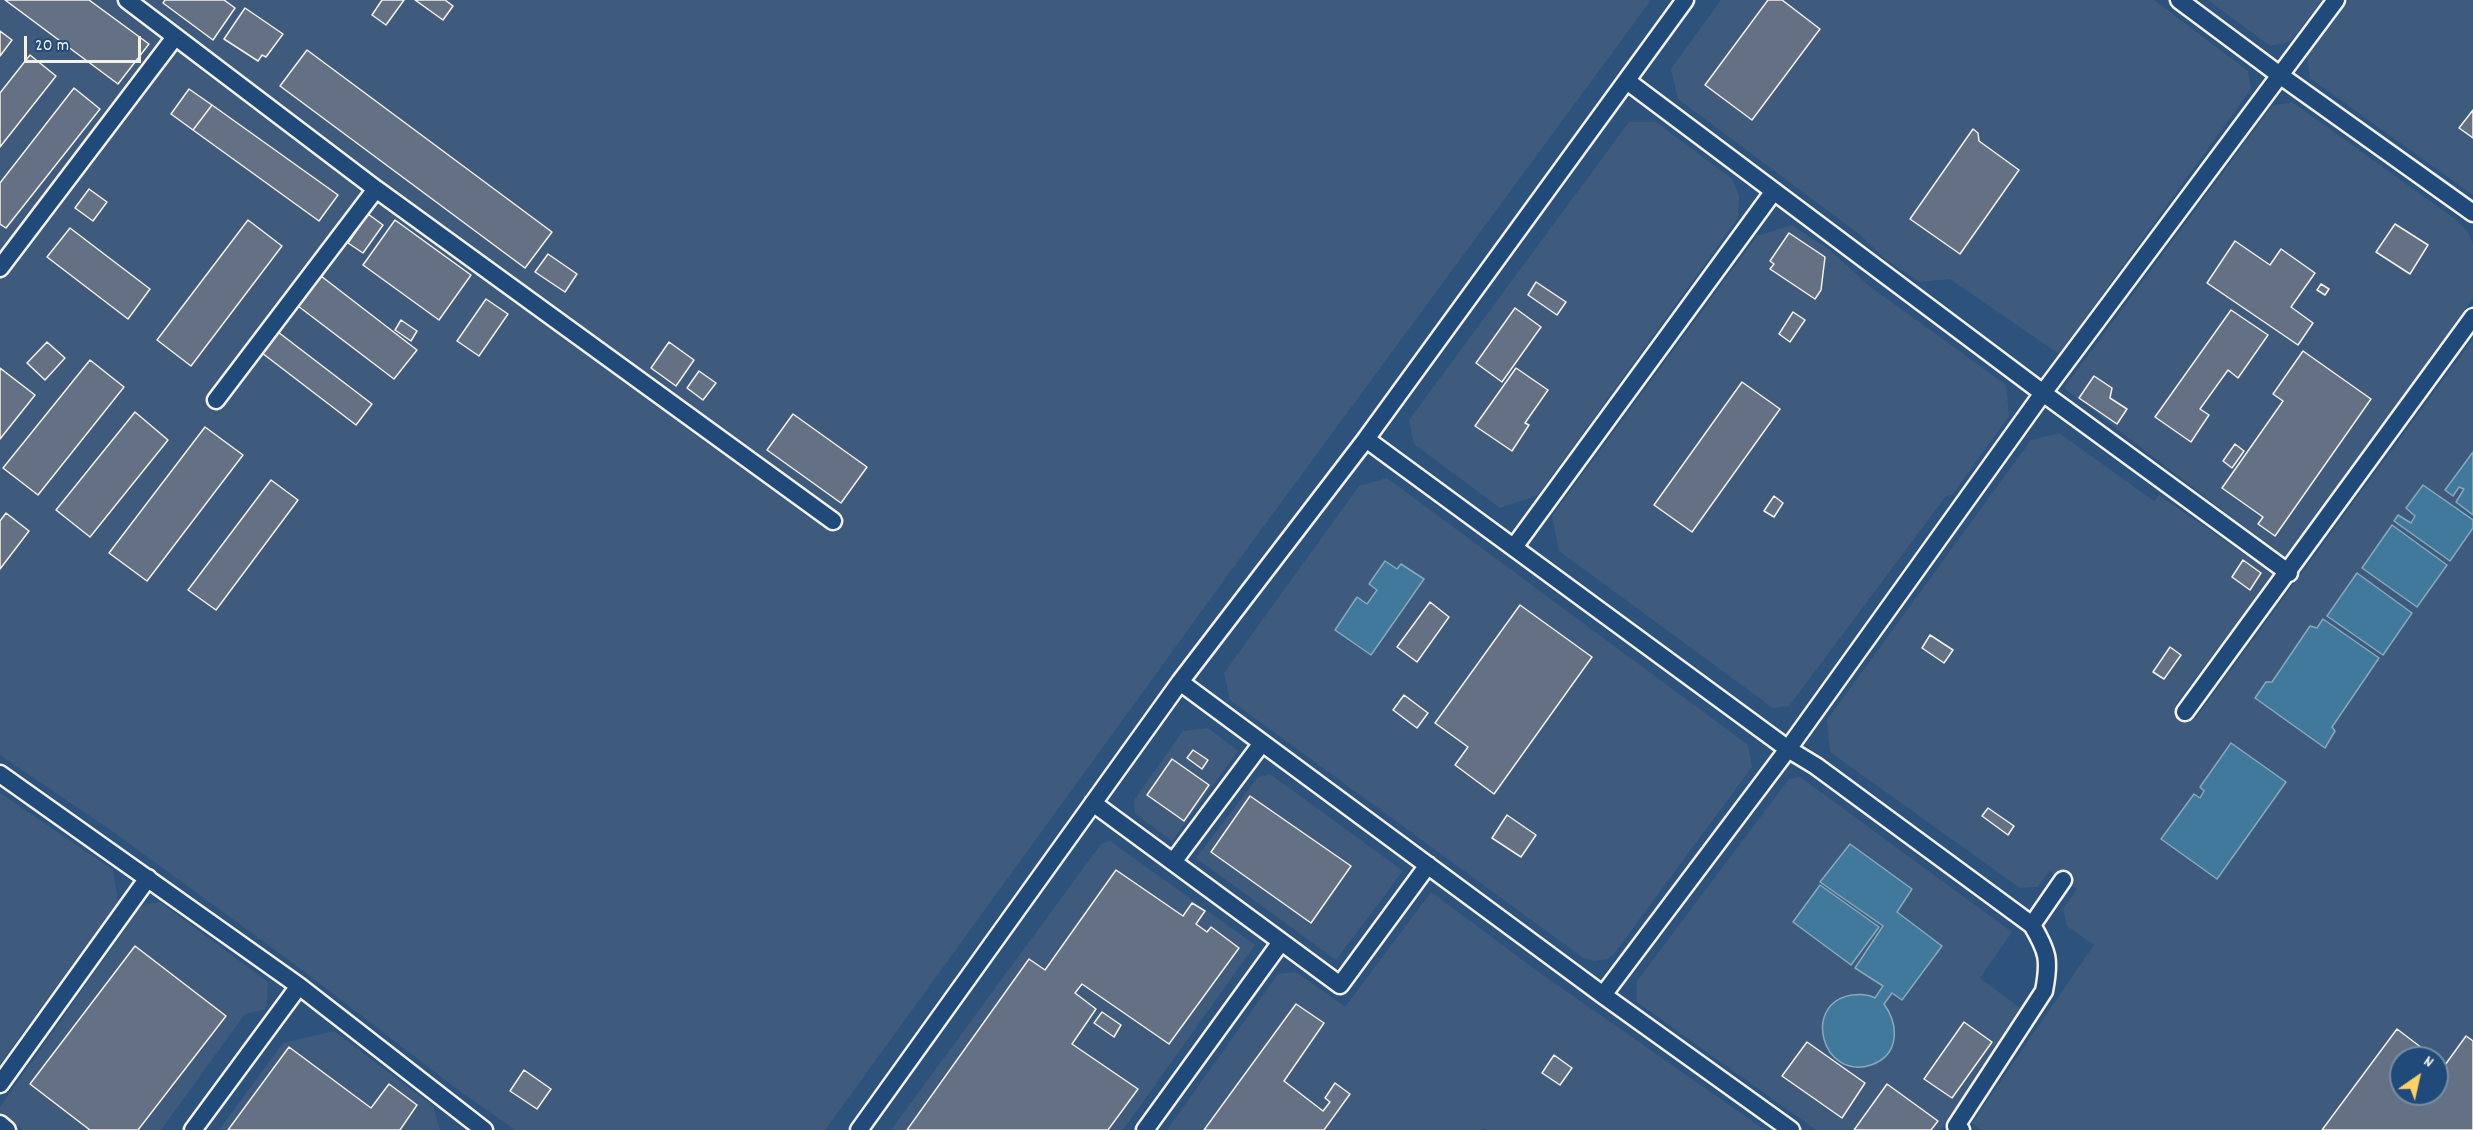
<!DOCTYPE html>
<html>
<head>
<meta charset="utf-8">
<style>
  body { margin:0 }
  #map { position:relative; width:2473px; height:1130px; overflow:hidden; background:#2d527c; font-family:Dekko,sans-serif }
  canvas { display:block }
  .north { position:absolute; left:2389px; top:1046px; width:60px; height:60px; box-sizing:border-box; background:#1f4a7a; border:2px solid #748da6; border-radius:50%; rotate:34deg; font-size:16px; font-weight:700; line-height:24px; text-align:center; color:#f4f1e8 }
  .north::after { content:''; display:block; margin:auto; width:21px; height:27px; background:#ffd166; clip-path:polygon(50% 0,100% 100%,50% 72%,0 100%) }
  .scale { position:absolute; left:24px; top:36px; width:117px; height:27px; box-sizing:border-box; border:3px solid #f4f1e8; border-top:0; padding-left:8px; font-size:18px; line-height:21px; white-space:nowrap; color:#f4f1e8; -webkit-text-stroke:4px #1f4a7a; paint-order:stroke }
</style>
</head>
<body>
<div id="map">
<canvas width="2473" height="1130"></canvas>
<div class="north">N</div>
<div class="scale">20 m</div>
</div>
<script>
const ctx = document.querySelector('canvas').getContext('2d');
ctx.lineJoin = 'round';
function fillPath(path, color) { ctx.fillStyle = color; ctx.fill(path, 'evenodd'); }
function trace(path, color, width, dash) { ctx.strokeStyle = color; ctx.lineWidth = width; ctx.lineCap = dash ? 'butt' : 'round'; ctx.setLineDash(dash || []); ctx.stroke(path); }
const built = new Path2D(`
  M0 0H1651L1227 576 825 1130H515L453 1086 297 966 112 831 0 755Z
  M1721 0H2154L2248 71 2251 89 2059 354 1950 279 1920 282 1885 259 1859 234 1678 99 1671 69Z
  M2208 0H2322L2291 41 2270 46Z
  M2349 0H2473V195L2310 78 2307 57Z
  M2292 102 2455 219 2468 232 2473 244V298L2286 559 2064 388 2272 106Z
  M1629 122H1656L1732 179 1739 196 1738 218 1538 495 1500 508 1414 444 1409 420Z
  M1792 225 1832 252 1868 285 2006 385 2009 416 1952 495 1946 496 1789 706 1773 708 1559 551 1552 516 1757 236Z
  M2473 339V1130H1981L1972 1123 2094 945 2067 926 2063 909 2077 889 2050 871 2037 887 2020 888 1830 752 1827 720 2031 440 2059 433 2154 501 2159 495 2273 574 2176 704 2195 719ZM2401 1058H2437V1094H2401Z
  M1387 478 1748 745 1752 767 1613 955 1607 959 1594 961 1582 957 1230 700 1224 673 1359 486Z
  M1208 728 1238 751 1172 841 1135 814 1134 800 1183 731Z
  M1270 774 1403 871 1336 960 1196 858 1258 777Z
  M1800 777 2012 932 1980 978 2020 1008 1941 1130H1816L1637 1002V981L1789 779Z
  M0 793 113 870 118 901 0 1064Z
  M1110 841 1255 945 1123 1130H891L1101 844Z
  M1431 892 1540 973 1765 1130H1486L1483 1128 1481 1130H1167L1278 974 1296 972 1345 1007Z
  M160 902 268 982 266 1009 245 1014 161 1130H23L0 1113V1107L142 905Z
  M334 1031 433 1106 440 1130H219L283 1043Z`);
const water = new Path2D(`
  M2473 452V515L2456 502 2464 489 2459 487 2453 496 2445 490Z
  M2423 485 2473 520V528L2450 561 2394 521 2398 515 2411 523 2415 516 2406 508Z
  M2392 525 2447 565 2417 607 2362 568Z
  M1385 561 1397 569 1401 564 1424 579 1371 655 1335 630 1357 597 1367 604 1377 590 1369 584Z
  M2357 573 2412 613 2383 655 2327 616Z
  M2323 619 2379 658 2332 727 2335 731 2325 748 2255 698 2266 682H2272L2310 626 2317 628Z
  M2231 743 2286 782 2217 879 2161 839 2194 794 2200 798 2204 791 2200 787Z
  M1850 844 1912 889 1897 912 1942 946 1902 1000 1892 993 1884 1004C1899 1025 1900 1055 1871 1065 1822 1081 1801 1003 1852 995 1860 994 1868 994 1875 998L1883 986 1855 968 1883 926 1820 882Z
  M1820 885 1879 927 1851 965 1793 922Z`);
const building = new Path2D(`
  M5 0H89L149 44 118 84Z
  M165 0H224L235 8 213 40 163 3Z
  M382 0H404L386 25 372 15Z
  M415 0H445L453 6 443 20Z
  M1768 0H1782L1820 29 1752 120 1705 85Z
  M245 8 283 34 266 57 262 55 258 61 224 39Z
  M0 31 12 40 0 56Z
  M307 50 552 232 525 268 280 86Z
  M30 55 56 76 0 147V93Z
  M74 88 100 109 6 228 0 224V183Z
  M189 89 212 105 193 130 171 114Z
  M212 105 338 195 319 221 193 130Z
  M2473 110V138L2459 128Z
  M1973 129 1978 133 1979 141 2019 170 1960 254 1910 219Z
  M89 189 107 202 93 221 75 208Z
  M368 214 383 225 363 253 348 243Z
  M248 220 282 246 191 366 157 340Z
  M395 220 471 275 439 320 363 265Z
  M2395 224 2428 245 2410 274 2376 252Z
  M70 228 150 289 128 319 47 257Z
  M1789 233 1825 257 1821 290 1815 299 1770 269 1774 264 1770 261Z
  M2235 241 2270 265 2281 249 2315 273 2291 307 2313 323 2298 345 2207 283Z
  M548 254 577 274 565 292 535 272Z
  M321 276 417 350 394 379 298 306Z
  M1536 282 1566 302 1557 315 1528 295Z
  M2321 284 2329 289 2325 295 2317 290Z
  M486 299 508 314 479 356 457 341Z
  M1515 308 1541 327 1502 382 1476 363Z
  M2231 310 2268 335 2238 378 2228 370 2200 409 2209 415 2191 442 2155 417Z
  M1793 312 1805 320 1790 342 1779 334Z
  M401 320 417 331 411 341 395 330Z
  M278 332 372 404 356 425 262 353Z
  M47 342 65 358 45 380 27 363Z
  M669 342 694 360 676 386 651 368Z
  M2303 351 2371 399 2275 536 2258 524 2263 517 2222 488 2283 401 2273 394Z
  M90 360 124 387 38 495 3 468Z
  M0 368 35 395 0 439Z
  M1516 368 1548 390 1525 423 1529 425 1512 451 1475 426Z
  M699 371 716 383 703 400 687 388Z
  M2094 376 2112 388 2110 398 2127 409 2117 424 2079 398Z
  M1742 382 1780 409 1692 532 1654 505Z
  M135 412 168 440 90 537 56 510Z
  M793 414 867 467 841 503 767 450Z
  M205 427 243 455 147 581 109 553Z
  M2235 444 2244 451 2232 468 2223 461Z
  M271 480 298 500 216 610 188 590Z
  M1774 496 1783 503 1774 517 1764 511Z
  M6 513 29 531 0 569V521Z
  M2243 560 2261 573 2250 590 2232 577Z
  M1430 602 1449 617 1417 662 1397 647Z
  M1520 605 1592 657 1494 794 1455 765 1468 747 1435 723Z
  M1930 635 1953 650 1944 663 1922 648Z
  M2170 647 2181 655 2164 679 2153 672Z
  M1404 695 1428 713 1417 728 1393 710Z
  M1193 750 1208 760 1202 769 1187 758Z
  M1172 759 1209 785 1184 821 1147 795Z
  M1250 796 1351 866 1311 923 1211 852Z
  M1988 808 2014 826 2008 835 1982 816Z
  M1507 815 1536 835 1521 857 1492 838Z
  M1116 870 1183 916 1192 903 1205 911 1196 924 1207 932 1211 927 1239 948 1169 1044 1082 984 1075 993 1096 1009 1072 1044 1138 1089 1108 1130H907L1029 959 1045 970Z
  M135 946 226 1016 138 1130H90L30 1084Z
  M1296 1004 1324 1023 1284 1081 1323 1111 1330 1102 1325 1098 1335 1083 1350 1094 1324 1130H1204Z
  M1102 1012 1121 1025 1114 1037 1094 1023Z
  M1964 1022 1992 1042 1952 1098 1924 1079Z
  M2397 1029 2435 1058H2401V1094H2437V1059L2445 1065 2466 1036 2473 1041V1130H2322Z
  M1807 1042 1865 1083 1842 1118 1782 1076Z
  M289 1047 371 1108 389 1084 417 1105 400 1130H228Z
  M1554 1055 1572 1068 1560 1085 1542 1073Z
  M524 1070 551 1089 537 1109 510 1091Z
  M1887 1084 1938 1121 1931 1130H1854Z`);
const service = new Path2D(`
  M127 0 376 189
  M2179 0 2281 76 2473 213
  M1627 81 2043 393 2289 573
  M0 268 175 37
  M216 400 376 189 833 521
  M1366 439 1788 749 1816 766 2032 925C2048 952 2050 960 2044 991L1956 1126 1961 1130
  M1514 547 1774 191
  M1180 682 1603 995 1791 1130
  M2185 712 2473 317
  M0 774 299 986 484 1130
  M1093 803 1340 985 1428 865
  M1173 862 1262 743
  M2032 925 2063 880
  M1603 995 1788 749 2043 393 2336 0
  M0 1084 148 878
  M0 1124 7 1130
  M193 1130 299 986
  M859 1130 1180 682 1366 439 1685 0
  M1145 1130 1281 942`);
fillPath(built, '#3e5b7e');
fillPath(water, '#40799b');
trace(water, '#88a9ba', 1.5);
fillPath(building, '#647083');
trace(building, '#f4f1e8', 1.5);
trace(service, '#f4f1e8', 21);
trace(service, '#1f4a7a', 16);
</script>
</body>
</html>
